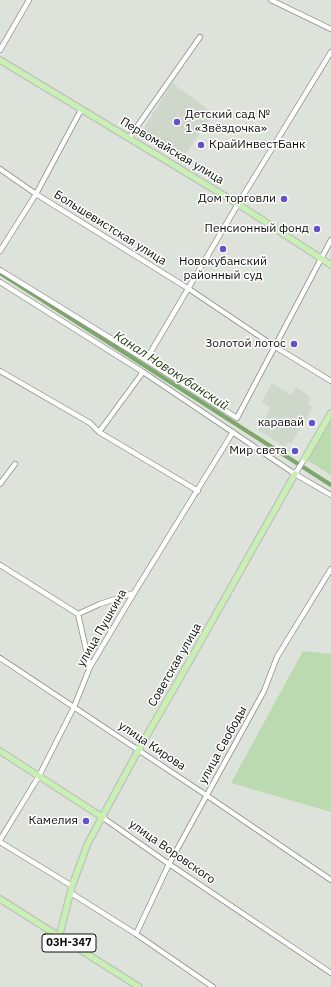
<!DOCTYPE html>
<html>
<head>
<meta charset="utf-8">
<style>
  body { margin:0 }
  canvas { display:block; background:#dde3db }
</style>
</head>
<body>
<canvas width="331" height="987"></canvas>
<script>
const ctx = document.querySelector('canvas').getContext('2d');
ctx.lineJoin = 'round';
function fillPath(path, color) { ctx.fillStyle = color; ctx.fill(path, 'evenodd'); }
function trace(path, color, width, dash) { ctx.strokeStyle = color; ctx.lineWidth = width; ctx.lineCap = dash ? 'butt' : 'round'; ctx.setLineDash(dash || []); ctx.stroke(path); }
function write(font, color, halo, rows, align = 'center') {
  ctx.font = font + ' "IBM Plex Sans",sans-serif'; ctx.lineWidth = 3; ctx.setLineDash([]); ctx.textBaseline = 'middle'; ctx.strokeStyle = halo; ctx.fillStyle = color; for (const [text, x, y, turn = 0] of rows) {
    ctx.save(); ctx.translate(x, y); ctx.rotate((+turn || 0) * Math.PI / 180); ctx.textAlign = isNaN(turn) ? turn : align; if (halo) ctx.strokeText(text, 0, 0); ctx.fillText(text, 0, 0); ctx.restore();
  }
}
const built = new Path2D(`
  M172 83 213 113 183 158 142 131Z
  M272 383 291 395 296 387 309 396 310 400 308 405 313 407 291 444 288 442 285 447 258 430 271 408 262 402Z`);
const green = new Path2D(`
  M331 417V475L307 460Z
  M303 651 331 654V812L231 783Z`);
const canal = new Path2D(`
  M0 273 331 485`);
const minor = new Path2D(`
  M271 0 331 29
  M0 50 29 0
  M129 138 200 37
  M0 169 36 194 189 289 274 346 331 381
  M0 251 36 194 81 110
  M0 270 146 360 237 418 331 240
  M0 282 143 372 295 474 331 495
  M146 360 238 204 331 52
  M0 371 90 423 99 432 198 491
  M99 432 143 372
  M295 474 305 458
  M0 484 15 464
  M0 565 78 614 100 604 134 593
  M78 614 90 667
  M0 658 206 795 331 880
  M102 817 169 864 331 973
  M0 840 39 776 74 707 90 667 134 593 233 432
  M0 842 72 886
  M71 893 136 934 213 987
  M136 934 169 864 264 691 277 657 331 569`);
const major = new Path2D(`
  M0 60 238 204 331 265
  M305 458 331 413
  M0 751 102 817
  M0 899 139 987
  M59 937 72 886 88 843 139 749 176 685 295 474`);
const markers = [
  [177,122,4,"#6450c9"],
  [201,145,4,"#6450c9"],
  [284,199,4,"#6450c9"],
  [317,229,4,"#6450c9"],
  [223,249,4,"#6450c9"],
  [294,344,4,"#6450c9"],
  [312,423,4,"#6450c9"],
  [295,451,4,"#6450c9"],
  [86,821,4,"#6450c9"]
];
const shields = [
  [69,943,54]
];
const shieldNames = [
  ["03Н-347",69,943]
];
const poiNames = [
  ["Детский сад №",185,115,"left"],
  ["1 «Звёздочка»",185,129,"left"],
  ["КрайИнвестБанк",209,145,"left"],
  ["Дом торговли",276,199],
  ["Пенсионный фонд",309,229],
  ["Новокубанский",223,262,"center"],
  ["районный суд",223,276,"center"],
  ["Золотой лотос",286,344],
  ["каравай",304,423],
  ["Мир света",287,451],
  ["Камелия",78,821]
];
const streetNames = [
  ["Первомайская улица",172,151,31],
  ["Большевистская улица",110,228,32],
  ["улица Пушкина",102,628,-60],
  ["Советская улица",175,665,-60],
  ["улица Свободы",223,745,-61],
  ["улица Кирова",152,746,34],
  ["улица Воровского",172,852,35]
];
const waterNames = [
  ["Канал Новокубанский",171,371,33]
];
fillPath(built, '#ced7ca');
fillPath(green, '#bcdaaf');
trace(canal, '#7ea76b', 4);
trace(minor, '#8b9089', 6);
trace(major, '#c0c1c0', 8);
trace(minor, '#fff', 4.5);
trace(major, '#c7f0b2', 5.5);
for (const [x, y, r, color] of markers) { const dot = new Path2D(); dot.arc(x, y, r, 0, 2 * Math.PI); ctx.fillStyle = color; ctx.fill(dot); trace(dot, '#fff', 1.5); }
for (const [x, y, w] of shields) { const box = new Path2D(); box.roundRect(x - w / 2, y - 9, w, 18, 3); ctx.fillStyle = '#fff'; ctx.fill(box); trace(box, '#0d0f0c', 1); }
write('bold 11px', '#0d0f0c', null, shieldNames);
write('12px', '#0d0f0c', '#fff', poiNames, 'right');
write('12px', '#0d0f0c', '#fff', streetNames);
write('italic 13px', '#203b10', '#fff', waterNames);
</script>
</body>
</html>
